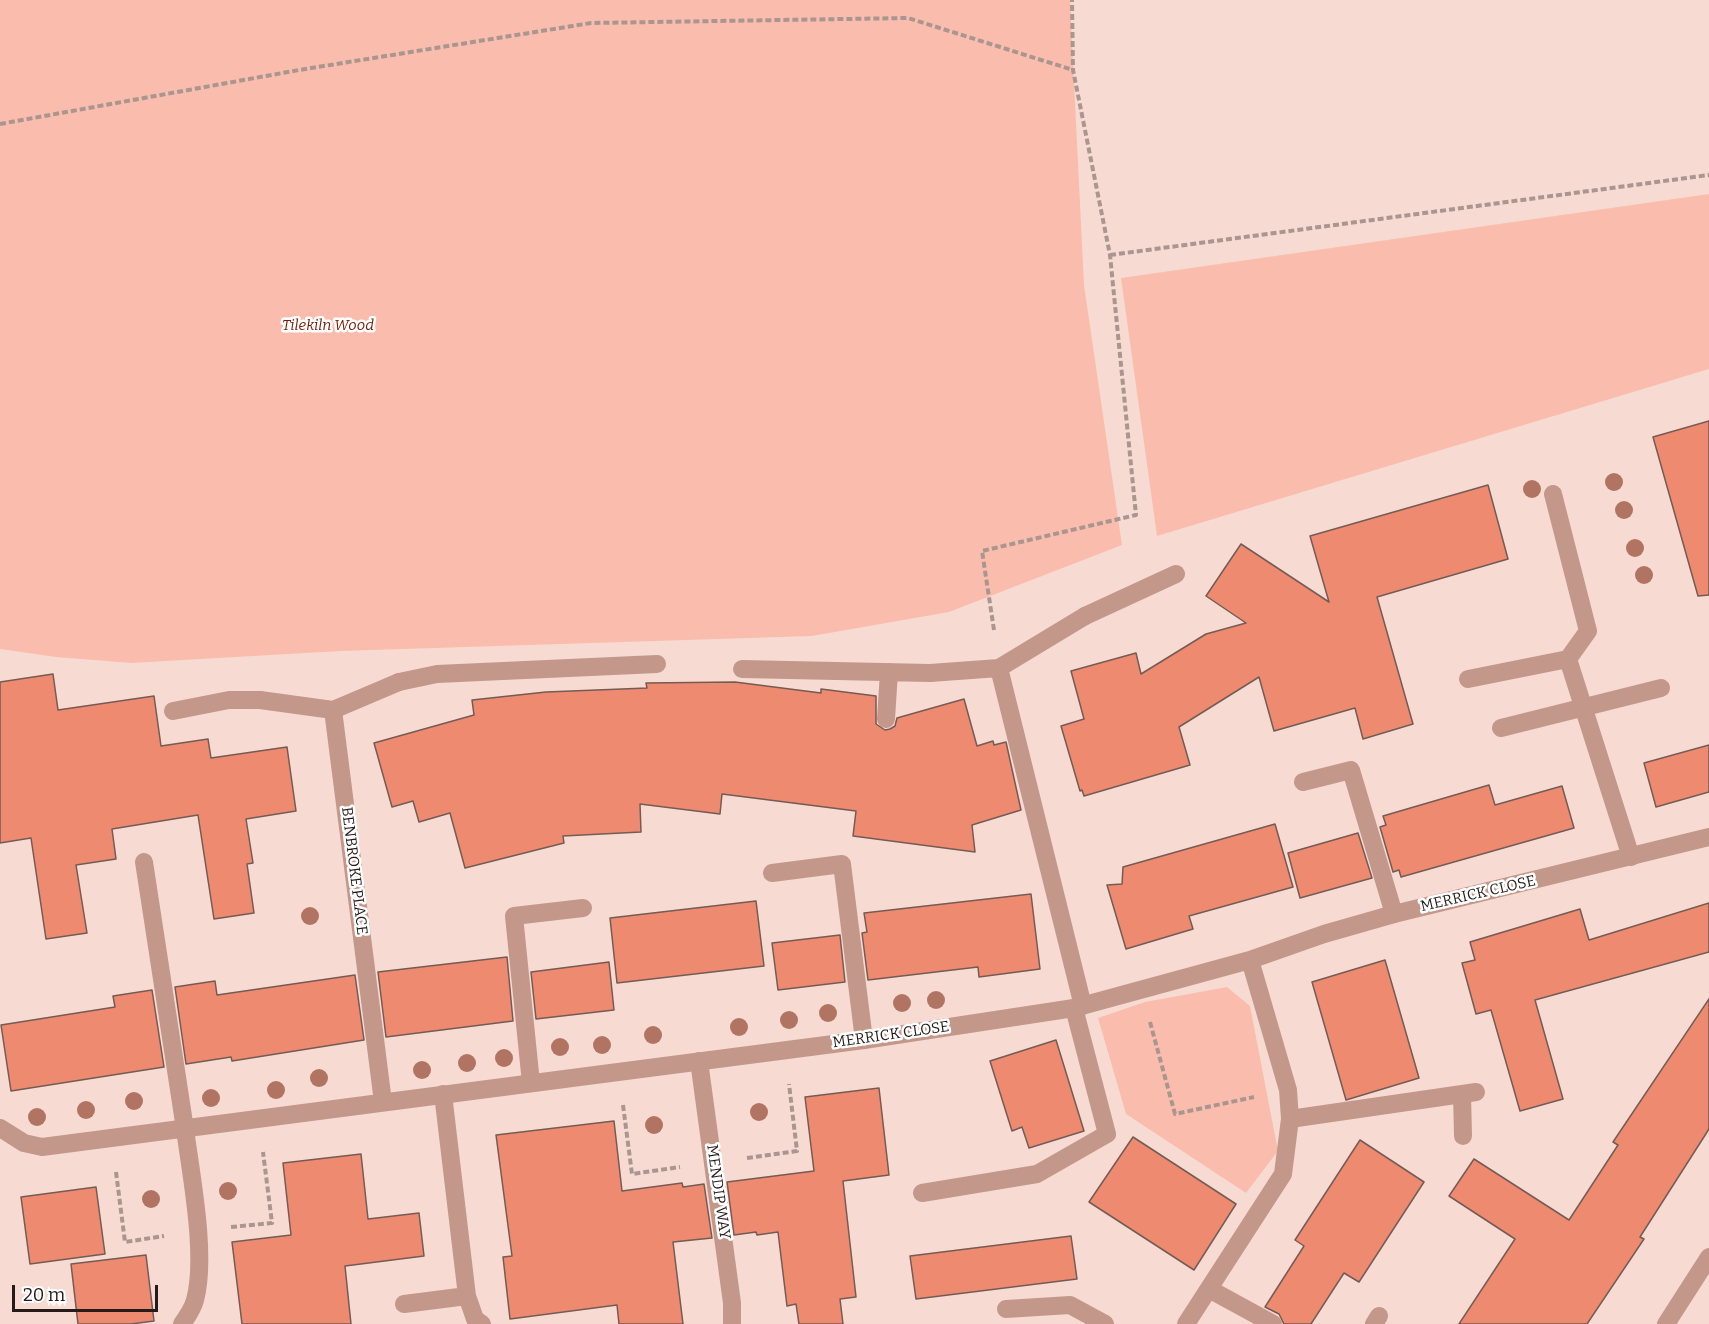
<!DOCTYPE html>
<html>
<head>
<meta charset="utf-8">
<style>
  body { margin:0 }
  #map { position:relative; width:1709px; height:1324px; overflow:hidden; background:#f7dbd3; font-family:Bitter,serif }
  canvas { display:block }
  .scale { position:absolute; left:12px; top:1285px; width:146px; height:27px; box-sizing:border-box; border:3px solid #251b18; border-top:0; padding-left:8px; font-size:18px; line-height:21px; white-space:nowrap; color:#251b18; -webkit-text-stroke:4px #fff; paint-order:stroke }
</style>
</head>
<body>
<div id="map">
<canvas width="1709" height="1324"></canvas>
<div class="scale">20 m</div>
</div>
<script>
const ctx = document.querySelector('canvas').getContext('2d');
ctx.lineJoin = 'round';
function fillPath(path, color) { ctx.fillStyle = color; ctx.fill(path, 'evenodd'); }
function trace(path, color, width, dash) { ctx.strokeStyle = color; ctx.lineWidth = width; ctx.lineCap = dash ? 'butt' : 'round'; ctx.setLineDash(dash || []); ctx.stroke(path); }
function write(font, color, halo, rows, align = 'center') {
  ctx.font = font + ' Bitter,serif'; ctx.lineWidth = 5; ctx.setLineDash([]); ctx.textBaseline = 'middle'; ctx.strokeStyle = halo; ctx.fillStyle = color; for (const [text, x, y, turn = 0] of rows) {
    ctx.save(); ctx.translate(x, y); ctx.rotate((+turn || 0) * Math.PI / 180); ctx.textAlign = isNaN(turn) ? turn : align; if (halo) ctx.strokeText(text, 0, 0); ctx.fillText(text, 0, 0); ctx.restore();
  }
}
const green = new Path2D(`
  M0 0H1070L1084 285 1122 545 949 612 812 636 341 651 131 663 56 657 0 649Z
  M1709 194V369L1157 536 1121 278Z
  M1227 987 1250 1006 1278 1151 1246 1193 1126 1114 1098 1018 1145 1002Z`);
const building = new Path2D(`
  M1709 421V595L1698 596 1653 437Z
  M1488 485 1508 559 1377 597 1413 724 1363 739 1355 708 1274 731 1259 677 1179 727 1190 765 1084 796 1082 790 1080 791 1061 726 1084 719 1071 671 1136 653 1141 674 1206 634 1246 623 1206 596 1241 544 1329 602 1310 536Z
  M53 674 58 710 154 696 161 746 208 739 211 758 287 747 296 811 246 819 253 863 247 864 254 913 214 919 198 815 112 829 116 859 76 865 87 933 46 939 31 838 0 843V682Z
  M735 682 821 693V689L876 696V724L885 730 890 729 895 726 897 718 964 699 977 746 993 741 994 745 1006 742 1021 810 972 825 975 852 853 836 856 811 722 794 720 814 640 804 641 832 563 836 564 843 465 868 450 813 419 822 413 801 392 807 374 743 474 715 472 700 546 692 647 688 646 683Z
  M1709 745V792L1656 807 1644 763Z
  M1489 785 1495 805 1562 786 1574 828 1401 877 1399 870 1393 872 1380 827 1386 825 1383 816Z
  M1275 824 1293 887 1189 916 1193 929 1126 949 1107 885 1122 884 1123 867Z
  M1358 833 1372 878 1300 898 1288 853Z
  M1031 894 1040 969 979 977 978 967 868 980 862 933 867 932 864 913Z
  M756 901 764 966 617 983 610 918Z
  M1709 903V952L1535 1000 1563 1099 1520 1111 1491 1010 1476 1014 1462 963 1475 960 1470 942 1580 909 1589 940Z
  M840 935 845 982 778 990 772 943Z
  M507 957 513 1021 386 1037 378 972Z
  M1385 960 1419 1078 1346 1100 1312 982Z
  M609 962 614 1010 536 1019 531 972Z
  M355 975 364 1040 232 1061 231 1057 186 1064 175 987 215 981 217 995Z
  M152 990 164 1067 11 1091 1 1025 115 1007 113 996Z
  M1709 999V1129L1640 1237 1644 1239 1587 1324H1459L1515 1239 1449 1196 1474 1159 1569 1220 1618 1145 1613 1142Z
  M1056 1040 1084 1131 1029 1148 1022 1127 1012 1131 990 1061Z
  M879 1088 889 1175 843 1181 856 1297 840 1299 843 1324H799L796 1304 787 1306 778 1232 757 1235 756 1232 734 1235 727 1182 814 1171 805 1097Z
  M614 1121 622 1191 682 1183 683 1187 704 1184 712 1238 673 1242 683 1324H619L617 1305 510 1319 503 1257 512 1256 496 1135Z
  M1133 1137 1236 1204 1194 1270 1089 1202Z
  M1360 1140 1424 1182 1359 1282 1344 1273 1311 1324H1284L1279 1314 1265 1307 1304 1246 1295 1240Z
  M361 1154 368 1219 419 1213 424 1256 345 1266 351 1324H242L232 1242 291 1235 283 1163Z
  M96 1187 105 1254 30 1264 21 1197Z
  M1071 1236 1077 1279 916 1299 910 1256Z
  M146 1255 154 1321 131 1324H78L71 1264Z`);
const path = new Path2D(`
  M0 124 299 70 591 23 908 18 1073 70
  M1110 255 1709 175
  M994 630 982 551 1136 515 1110 255 1073 70 1072 0
  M1150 1022 1175 1114 1254 1097
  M623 1105 632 1174 680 1167
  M747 1158 797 1151 789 1084
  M116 1172 125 1242 164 1236
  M231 1227 272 1223 263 1152`);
const service = new Path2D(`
  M1085 616 1176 574
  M1568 659 1631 857
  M742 669 930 673
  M1468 679 1568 659 1588 631 1553 494
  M399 682 437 674 657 664
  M173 711 229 700H260
  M886 719 889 672
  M1501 728 1661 688
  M1303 782 1351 770 1394 914
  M144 862 185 1129
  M772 873 842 864 864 1040
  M531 1083 514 916 583 908
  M443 1094 467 1296 475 1319 482 1324
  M1462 1094 1463 1136
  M1290 1119 1476 1092
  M922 1193 1037 1174 1107 1134 1074 1008
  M1209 1289 1273 1324
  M404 1304 467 1296
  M1006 1309 1070 1305 1105 1324
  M1374 1324 1379 1316`);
const minor = new Path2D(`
  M999 668 1085 616
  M930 673 999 668 1083 1006
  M260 700 333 710
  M699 1061 732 1303V1324
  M383 1102 333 710 399 682
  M0 1128 24 1143 42 1147 864 1040 1074 1008 1250 960 1324 934 1394 914 1709 837
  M182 1324C187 1317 193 1308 195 1300 207 1256 191 1175 185 1129
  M1186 1324 1283 1174 1290 1119 1288 1090 1250 960
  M1666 1324 1709 1257`);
const trees = [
  [1614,482],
  [1532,489],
  [1624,510],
  [1635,548],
  [1644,575],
  [310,916],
  [936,1000],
  [902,1003],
  [828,1013],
  [789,1020],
  [739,1027],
  [653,1035],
  [602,1045],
  [560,1047],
  [504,1058],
  [467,1063],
  [422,1070],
  [319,1078],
  [276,1090],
  [211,1098],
  [134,1101],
  [86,1110],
  [759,1112],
  [37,1117],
  [654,1125],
  [228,1191],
  [151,1199]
];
const parkNames = [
  ["Tilekiln Wood",328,326]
];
const streetNames = [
  ["BENBROKE PLACE",354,871,83],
  ["MERRICK CLOSE",1478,894,-13],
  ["MERRICK CLOSE",891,1035,-8],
  ["MENDIP WAY",718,1192,82]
];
fillPath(green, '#fabdad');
fillPath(building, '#ee8a70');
trace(building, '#745b55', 1.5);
trace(path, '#ab958f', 4, [6, 3]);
trace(service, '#c4978b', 18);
trace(minor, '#c4978b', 18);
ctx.fillStyle = '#b17462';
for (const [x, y] of trees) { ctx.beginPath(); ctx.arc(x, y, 9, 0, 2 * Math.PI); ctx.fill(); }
write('italic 15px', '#771f06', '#fff', parkNames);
write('15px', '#251b18', '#fff', streetNames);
</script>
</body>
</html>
